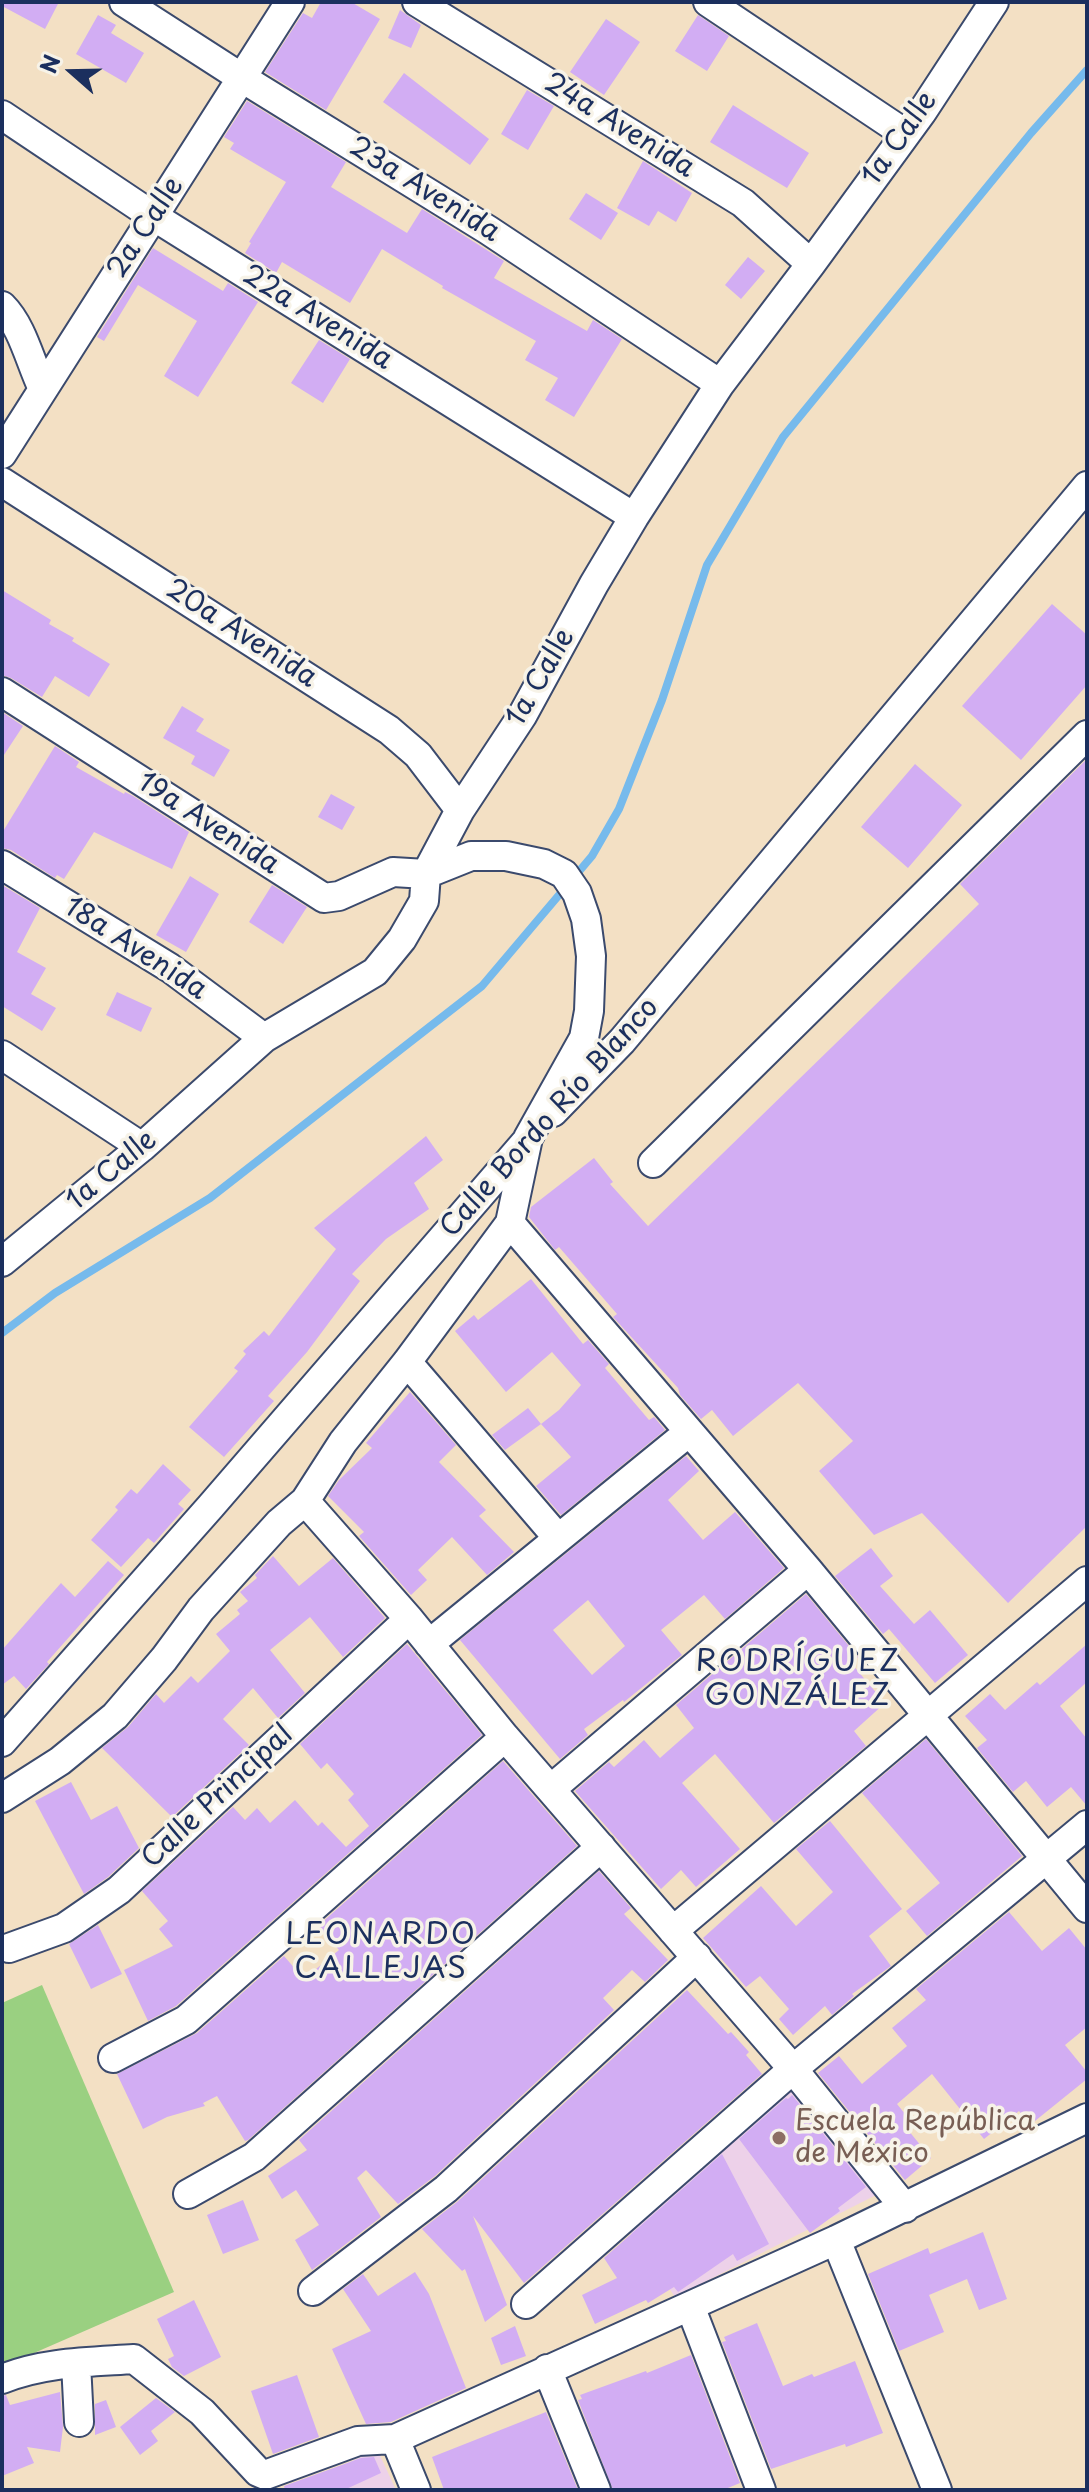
<!DOCTYPE html>
<html>
<head>
<meta charset="utf-8">
<style>
  body { margin:0 }
  #map { position:relative; width:1089px; height:2492px; overflow:hidden; background:#f3e0c4; font-family:"Playpen Sans",sans-serif }
  canvas { display:block }
  .frame { position:absolute; inset:0; border:4px solid #1b2f5e; pointer-events:none }
  .north { position:absolute; left:32px; top:32px; width:80px; height:80px; -webkit-text-stroke:6px #f7f3e8; paint-order:stroke; rotate:290deg; font-size:22px; font-weight:700; line-height:32px; text-align:center; color:#1b2f5e }
  .north::after { content:''; display:block; margin:auto; width:28px; height:36px; background:#1b2f5e; clip-path:polygon(50% 0,100% 100%,50% 72%,0 100%) }
</style>
</head>
<body>
<div id="map">
<canvas width="1089" height="2492"></canvas>
<div class="frame"></div>
<div class="north">N</div>
</div>
<script>
const ctx = document.querySelector('canvas').getContext('2d');
ctx.lineJoin = 'round';
function fillPath(path, color) { ctx.fillStyle = color; ctx.fill(path, 'evenodd'); }
function trace(path, color, width, dash) { ctx.strokeStyle = color; ctx.lineWidth = width; ctx.lineCap = dash ? 'butt' : 'round'; ctx.setLineDash(dash || []); ctx.stroke(path); }
function write(font, color, halo, rows, align = 'center') {
  ctx.font = font + ' "Playpen Sans",sans-serif'; ctx.lineWidth = 7; ctx.setLineDash([]); ctx.textBaseline = 'middle'; ctx.strokeStyle = halo; ctx.fillStyle = color; for (const [text, x, y, turn = 0] of rows) {
    ctx.save(); ctx.translate(x, y); ctx.rotate((+turn || 0) * Math.PI / 180); ctx.textAlign = isNaN(turn) ? turn : align; if (halo) ctx.strokeText(text, 0, 0); ctx.fillText(text, 0, 0); ctx.restore();
  }
}
const built = new Path2D(`
  M789 2081 878 2194 675 2297 625 2224Z
  M377 2449 396 2490H291Z`);
const green = new Path2D(`
  M42 1985 174 2292 2 2367V2003Z`);
const stream = new Path2D(`
  M2 1333 55 1293 210 1198 482 986 592 856 619 809 662 700 707 565 783 437 1031 133 1087 70`);
const building = new Path2D(`
  M2 2H59L45 29 2 6Z
  M321 2H351L380 19 326 110 265 72 303 13 312 18Z
  M400 10 421 25 411 48 388 38Z
  M98 15 116 25 111 33 144 53 126 83 76 54Z
  M698 15 729 36 707 71 675 51Z
  M606 19 640 42 604 95 570 72Z
  M404 73 489 139 470 165 383 102Z
  M527 90 554 106 528 150 501 134Z
  M247 101 346 162 331 187 407 233 422 209 504 261 494 278 587 331 593 320 622 339 574 417 545 400 558 378 525 360 536 341 442 288 443 286 382 249 350 303 282 262 276 273 245 253 251 243 249 242 286 182 230 149 234 143 224 137Z
  M733 105 809 153 787 188 710 142Z
  M643 161 692 193 676 222 658 211 649 226 617 208Z
  M586 193 618 213 601 240 569 219Z
  M153 248 223 291 228 283 258 302 198 397 164 376 197 321 138 285 104 341 97 337Z
  M748 257 765 271 741 299 725 285Z
  M319 340 350 359 323 403 291 383Z
  M2 590 51 620 49 624 74 638 72 641 110 664 89 697 55 676 42 697 11 678 2 675Z
  M1052 604 1087 635V685L1021 760 962 706Z
  M182 706 204 719 196 731 230 750 214 777 191 764 195 756 163 738Z
  M2 712 23 726 2 758Z
  M55 746 79 762 76 767 124 794 125 792 133 796 189 832 172 869 94 832 64 879 57 875 55 878 11 850 2 848V833Z
  M1087 759V1526L1008 1603 922 1513 874 1535 819 1471 853 1441 798 1383 733 1436 712 1410 701 1419 680 1395 678 1388 613 1317 617 1314 559 1247 555 1250 529 1217 531 1207 594 1158 613 1182 610 1184 648 1226 979 904 960 884Z
  M915 764 962 805 908 868 861 827Z
  M331 794 355 807 342 830 318 817Z
  M190 876 219 894 186 952 156 935Z
  M2 885 40 908 17 952 46 968 31 994 56 1008 42 1031 2 1006Z
  M272 885 307 907 283 944 249 922Z
  M117 992 152 1008 141 1032 106 1015Z
  M426 1136 443 1160 414 1183 429 1209 386 1239 352 1274 360 1281 307 1352 268 1396 274 1401 224 1457 189 1427 238 1371 234 1368 246 1354 243 1351 264 1331 269 1336 336 1249 314 1228Z
  M531 1279 583 1344 588 1340 609 1364 605 1368 649 1420 654 1417 665 1430 561 1515 536 1486 571 1457 541 1424 559 1410 581 1385 552 1352 506 1392 455 1331 474 1315 478 1320Z
  M410 1392 456 1445 439 1462 486 1510 479 1516 514 1552 487 1575 452 1537 418 1570 427 1580 411 1595 359 1536 364 1532 328 1496 339 1480 372 1448 366 1443Z
  M528 1408 541 1424 505 1450 492 1435Z
  M686 1456 699 1471 668 1500 703 1540 735 1512 784 1568 725 1619 704 1595 661 1630 682 1655 624 1702 623 1700 584 1729 588 1735 560 1759 460 1640ZM588 1600 625 1646 592 1675 553 1630Z
  M163 1464 191 1490 178 1504 184 1509 154 1543 148 1538 121 1567 91 1540 118 1510 115 1507 131 1489 137 1494Z
  M871 1548 893 1576 880 1586 914 1624 930 1610 968 1655 935 1683 889 1629 883 1634 835 1576Z
  M273 1556 299 1586 333 1558 385 1618 343 1657 310 1617 270 1650 305 1693 278 1718 253 1688 223 1719 249 1745 172 1817 102 1748 128 1727 156 1694 164 1703 191 1676 198 1683 230 1651 216 1634 240 1614 237 1610 248 1601 240 1592 257 1578 255 1575Z
  M108 1561 124 1575 47 1662 49 1664 26 1689 14 1676 2 1685V1650L61 1583 75 1597Z
  M806 1594 858 1657 851 1663 885 1703 854 1731 866 1746 774 1823 715 1754 682 1783 740 1849 696 1887 681 1870 661 1889 575 1791 609 1762 614 1767 644 1740 660 1758 694 1728 676 1705Z
  M407 1644 482 1735 176 2006 148 2021 124 1970 173 1946 159 1929 168 1921 142 1891 233 1807 245 1820 257 1808 270 1823 295 1800 318 1826 322 1822 346 1847 369 1826 348 1800 354 1794 327 1763 321 1769 300 1744Z
  M1087 1644V1682L1060 1706 1087 1739V1806L1071 1787 1047 1807 1026 1781 1013 1792 977 1748 987 1740 965 1716 990 1694 1005 1710 1037 1682 1040 1685Z
  M926 1739 1022 1856 927 1936 906 1911 940 1883 862 1793Z
  M503 1761 577 1846 248 2140 245 2141 217 2096 203 2103 205 2106 167 2117 143 2129 117 2074 197 2033 284 1956 304 1979 339 1950 318 1926Z
  M71 1782 91 1820 117 1806 139 1848 108 1877 84 1894 35 1801Z
  M830 1821 902 1909 869 1936 891 1966 852 1994 854 1996 832 2015 825 2006 793 2035 779 2019 789 2009 760 1976 746 1987 703 1938 761 1886 796 1926 833 1892 796 1849Z
  M599 1871 631 1908 624 1914 668 1960 645 1982 632 1970 603 1998 614 2010 435 2176 398 2204 366 2170 357 2178 381 2217 312 2270 295 2240 319 2225 296 2190 282 2199 268 2176 307 2150 299 2140Z
  M1009 1912 1042 1951 1069 1928 1087 1950V2027L1065 2045 1087 2072V2079L1030 2125 1019 2111 984 2139 932 2074 897 2104 914 2125 908 2130 931 2158 905 2180 818 2073 839 2056 862 2084 907 2046 892 2028 926 2000 916 1989Z
  M98 1925 122 1974 91 1989 69 1944Z
  M687 1990 728 2034 731 2032 749 2052 746 2055 762 2074 524 2283 473 2216 507 2305 485 2322 465 2269 462 2271 422 2229 457 2202Z
  M792 2095 866 2187 838 2208 840 2211 810 2233 739 2139 786 2098 788 2099Z
  M722 2154 769 2244 737 2261 733 2254 678 2292 674 2287 648 2303 646 2300 595 2324 582 2295 617 2278 604 2258Z
  M243 2200 259 2240 223 2254 207 2215Z
  M983 2232 1007 2299 979 2310 967 2279 929 2295 944 2332 899 2351 868 2274 928 2248 930 2254Z
  M415 2272 429 2294 466 2388 391 2422 366 2424 332 2349 371 2331 343 2289 363 2274 378 2296Z
  M194 2300 221 2357 184 2376 172 2367 168 2359 174 2356 157 2319Z
  M757 2323 783 2386 812 2374 814 2377 855 2361 883 2433 846 2447 845 2444 771 2469 722 2342 726 2341 724 2337Z
  M515 2326 526 2356 501 2365 491 2338Z
  M691 2355 740 2483 723 2490H613L578 2400 582 2399 580 2395 646 2371 647 2373Z
  M297 2375 319 2437 273 2454 251 2391Z
  M60 2392 63 2427 60 2452 27 2447 34 2463 2 2476V2396L6 2395 10 2405Z
  M156 2398 175 2412 151 2431 158 2441 140 2455 120 2427Z
  M106 2400 116 2427 95 2435V2404Z
  M546 2412 578 2490H444L432 2457Z
  M374 2457 381 2473 344 2490H285L284 2486 361 2458Z`);
const minor = new Path2D(`
  M124 2 242 78 488 230 720 384
  M417 2 743 203 811 264
  M708 2 904 133
  M2 115 153 216 634 517
  M2 306C23 327 30 362 43 389
  M2 454 290 2
  M2 482 389 730 418 755 460 810
  M2 692 324 898 339 896 393 872 426 874 471 856H506L544 864 564 874 577 893 586 919 591 956 589 1011 584 1038 528 1138 510 1223 407 1362 343 1442 305 1501 279 1523 201 1609 164 1659 115 1716 60 1761 2 1798
  M2 865 170 968 264 1038
  M2 1055 142 1147
  M553 1112 622 1041 1087 486
  M653 1163 1087 735
  M510 1223 808 1570 1087 1908
  M2 1262 142 1147 264 1038 375 972 402 939 424 901 426 874 460 810 522 716 594 584 634 517 720 384 811 264 922 112 994 2
  M407 1362 558 1538
  M305 1501 409 1619 505 1737 793 2069 905 2208
  M429 1644 689 1432
  M2 1742 211 1506 525 1143
  M551 1789 808 1570
  M673 1931 1087 1581
  M9 1948 64 1928 119 1890 409 1619
  M113 2058 186 2020 505 1737
  M188 2194 254 2157 601 1847
  M836 2240 937 2490
  M313 2291 446 2189 697 1957
  M526 2304 793 2069 1087 1825
  M690 2306 761 2490
  M76 2363 79 2422
  M547 2369 596 2490
  M2 2379C43 2362 90 2362 134 2359L202 2412 258 2472 265 2475 358 2441 395 2439 836 2240 1087 2118
  M395 2439 416 2490`);
const markers = [
  [779,2138,8,"#8d6e63"]
];
const streetNames = [
  ["24a Avenida",619,126,32],
  ["1a Calle",900,139,-55],
  ["23a Avenida",424,190,32],
  ["2a Calle",146,228,-57],
  ["22a Avenida",317,318,32],
  ["20a Avenida",241,634,33],
  ["1a Calle",541,678,-60],
  ["19a Avenida",208,824,33],
  ["18a Avenida",135,949,33],
  ["Calle Bordo Río Blanco",550,1118,-48],
  ["1a Calle",112,1171,-40],
  ["Calle Principal",218,1797,-43]
];
const educationNames = [
  ["Escuela República",795,2122],
  ["de México",795,2154]
];
const neighbourhoodNames = [
  ["RODRÍGUEZ",798,1663],
  ["GONZÁLEZ",798,1697],
  ["LEONARDO",381,1936],
  ["CALLEJAS",381,1970]
];
fillPath(built, '#edd1e9');
fillPath(green, '#9ad081');
trace(stream, '#76baec', 8);
fillPath(building, '#d2adf3');
trace(minor, '#3b4a6d', 32);
trace(minor, '#fff', 28);
for (const [x, y, r, color] of markers) { const dot = new Path2D(); dot.arc(x, y, r, 0, 2 * Math.PI); ctx.fillStyle = color; ctx.fill(dot); trace(dot, '#f7f3e8', 3); }
write('28px', '#1b2f5e', '#f7f3e8', streetNames);
write('28px', '#785e54', '#f7f3e8', educationNames, 'left');
ctx.letterSpacing = '2px';
write('30px', '#1b2f5e', '#f7f3e8', neighbourhoodNames);
ctx.letterSpacing = '0px';
</script>
</body>
</html>
